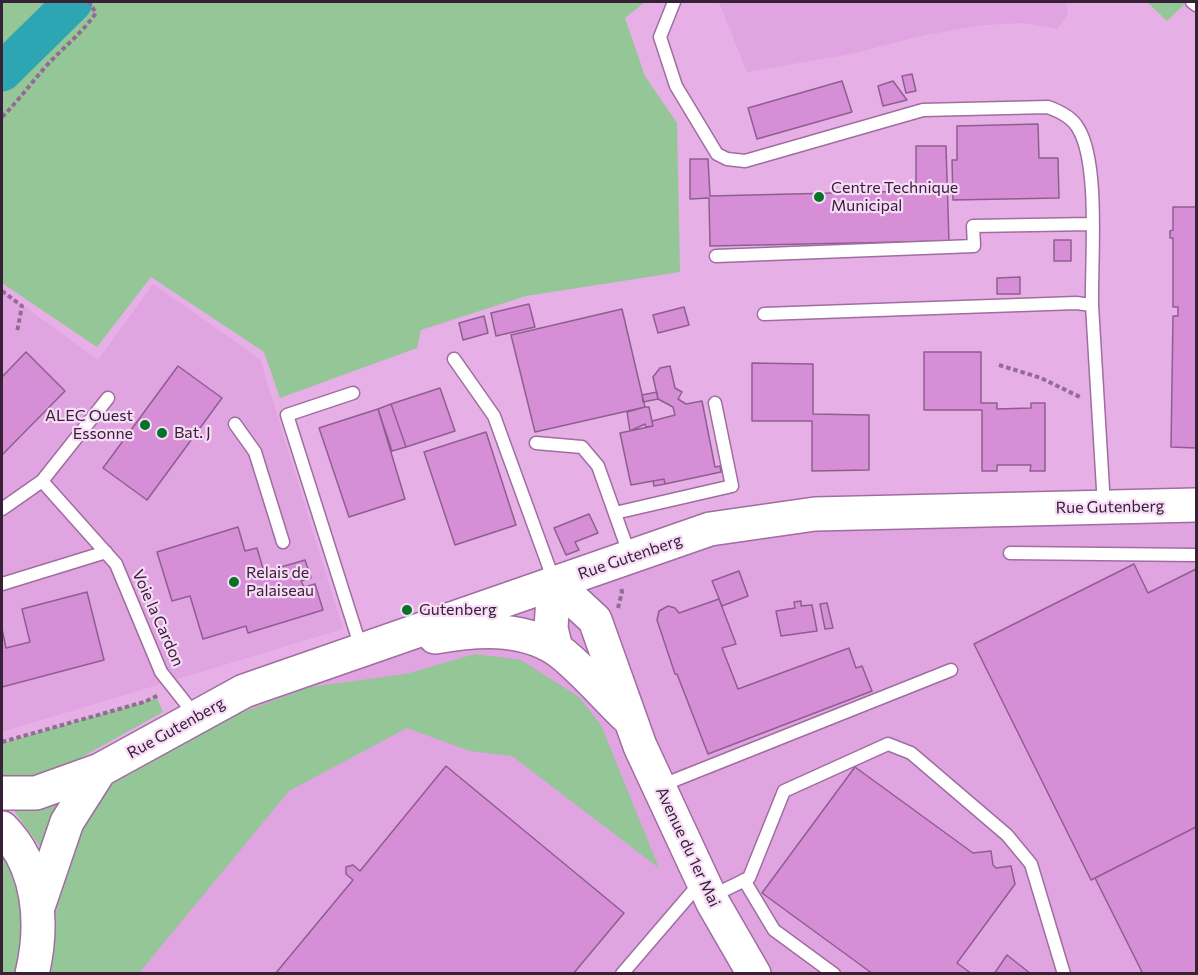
<!DOCTYPE html>
<html>
<head>
<meta charset="utf-8">
<style>
  body { margin:0 }
  #map { position:relative; width:1198px; height:975px; overflow:hidden; background:#e6b0e6; font-family:Commissioner,sans-serif }
  canvas { display:block }
  .frame { position:absolute; inset:0; border:3px solid #362136; pointer-events:none }
</style>
</head>
<body>
<div id="map">
<canvas width="1198" height="975"></canvas>
<div class="frame"></div>
</div>
<script>
const ctx = document.querySelector('canvas').getContext('2d');
ctx.lineJoin = 'round';
function fillPath(path, color) { ctx.fillStyle = color; ctx.fill(path, 'evenodd'); }
function trace(path, color, width, dash) { ctx.strokeStyle = color; ctx.lineWidth = width; ctx.lineCap = dash ? 'butt' : 'round'; ctx.setLineDash(dash || []); ctx.stroke(path); }
function write(font, color, halo, rows, align = 'center') {
  ctx.font = font + ' Commissioner,sans-serif'; ctx.lineWidth = 4.5; ctx.setLineDash([]); ctx.textBaseline = 'middle'; ctx.strokeStyle = halo; ctx.fillStyle = color; for (const [text, x, y, turn = 0] of rows) {
    ctx.save(); ctx.translate(x, y); ctx.rotate((+turn || 0) * Math.PI / 180); ctx.textAlign = isNaN(turn) ? turn : align; if (halo) ctx.strokeText(text, 0, 0); ctx.fillText(text, 0, 0); ctx.restore();
  }
}
const built = new Path2D(`
  M719 2H1066L1068 14 1057 29 1023 23 984 25 925 35 851 54 747 72Z
  M153 284 260 359 343 629 2 732V290L98 360Z
  M1196 505V973L32 974 100 770 195 716 710 529Z`);
const green = new Path2D(`
  M2 2H645L625 18 645 76 677 123 680 272 526 296 421 330 417 348 280 398 264 352 151 277 97 347 2 283Z
  M1147 2H1187L1167 21Z
  M475 654 521 660 579 697 601 725 659 868 512 756 470 751 407 728 289 791 139 973 51 974 60 875 80 823 98 797 127 769 222 720 310 687 406 674Z
  M157 698 163 712 48 776 2 778V743Z
  M78 788 46 855 10 805Z
  M2 849C30 904 27 914 17 973H2Z`);
const river = new Path2D(`
  M2 72 73 2`);
const building = new Path2D(`
  M912 74 916 91 906 93 902 76Z
  M842 81 852 112 757 139 748 108Z
  M893 81 907 100 883 106 878 86Z
  M1038 124 1039 158H1058L1059 198 953 200 952 160H957V126Z
  M916 146H946L949 241 710 246 709 198 690 199V159H708L710 196 916 191Z
  M1196 200V448L1171 447 1173 316H1178V307H1173V238H1170V231L1173 230V207H1196Z
  M1054 240H1071V261H1054Z
  M1020 277V294H997V278Z
  M529 304 535 327 496 336 491 313Z
  M684 307 689 325 658 333 653 315Z
  M622 309 645 407 535 432 511 335Z
  M484 316 488 333 463 340 459 323Z
  M26 352 65 391 2 455V377Z
  M924 352H981V403H997V409L1031 408V403H1045V471H1030L1031 465H997V471H982V410H924Z
  M752 363 813 364V414L869 415V470L812 471V421H752Z
  M178 366 222 398 147 500 103 468Z
  M670 366 675 388 682 392 678 399 686 404 702 401 715 467 720 466 721 472 665 484 664 479 631 485 620 433 653 426 652 421 675 415 673 407 658 399 653 377 660 368Z
  M440 388 455 431 406 447 391 404Z
  M657 392 658 399 643 402 642 395Z
  M391 404 406 447 392 451 378 409Z
  M645 407H649L653 426 646 427 645 424 630 431 627 412Z
  M378 409 405 499 349 517 319 428Z
  M486 432 516 525 455 545 424 452Z
  M664 479 665 484 654 486 653 481Z
  M589 514 598 533 575 542 579 550 566 555 554 528Z
  M238 527 245 551 257 548 264 572 305 560 311 578 301 581 304 587 315 584 323 610 248 633 246 626 203 639 190 596 172 601 157 552Z
  M1134 564 1148 593 1196 569V827L1091 880 974 644Z
  M739 571 748 596 722 606 712 581Z
  M87 592 104 660 2 687V629L6 648 30 642 22 609Z
  M719 599 736 644 722 648 738 689 849 648 856 668 862 666 872 691 708 754 677 674H675L657 620 659 611 668 606 675 608 679 613Z
  M801 601V606L812 605 817 631 781 636 776 611 795 608 794 602Z
  M827 603 833 628 825 629 820 604Z
  M446 766 624 913 573 974H275L353 880 346 874V867L353 865 360 871Z
  M855 767 973 853 991 851 993 865 996 868 1011 866 1015 884 957 963 972 974H873L762 893Z
  M1196 827V974H1143L1095 878Z
  M1007 955 1031 974H994Z`);
const path = new Path2D(`
  M2 117C19 100 32 82 48 64 64 47 82 33 96 13L89 2
  M2 291 22 306 17 332
  M999 365 1041 378 1082 398
  M618 608 622 592 621 586
  M2 742 144 702 159 695`);
const lane = new Path2D(`
  M674 2 660 37 676 86 717 154 727 159 745 161 923 110 1048 107C1059 111 1072 117 1078 128 1100 163 1091 262 1092 305
  M1192 2 1196 5
  M716 256 974 246 973 226 1091 224
  M764 314 1076 303 1092 305 1104 506
  M454 359 494 416 554 581
  M353 393 287 415 361 648
  M235 424 255 452 283 542
  M536 443 582 447 598 466 630 556
  M42 481 108 398
  M2 509 42 481 116 564 161 672 195 715
  M615 513 732 486 715 403
  M1010 553 1196 555
  M2 584 106 552
  M660 786 951 670
  M744 880 774 930 834 974
  M710 897 749 878 784 791 888 744 911 753 1007 835 1031 864 1064 974
  M622 974 700 883`);
const secondary = new Path2D(`
  M554 582 595 620 640 746 713 903 754 974
  M554 582 551 628 556 649
  M435 637C475 630 520 626 556 649 577 663 607 698 626 716
  M2 793H36L100 770 244 691 710 529 815 514 1196 505
  M38 907 67 822 100 770`);
const primary = new Path2D(`
  M2 828C40 866 44 924 32 974`);
const markers = [
  [819,197,6,"#037326"],
  [145,425,6,"#037326"],
  [162,433,6,"#037326"],
  [234,582,6,"#037326"],
  [407,610,6,"#037326"]
];
const poiNames = [
  ["Centre Technique",831,188],
  ["Municipal",831,206],
  ["ALEC Ouest",133,416,"right"],
  ["Essonne",133,434,"right"],
  ["Bat. J",174,433],
  ["Relais de",246,573],
  ["Palaiseau",246,591],
  ["Gutenberg",419,610]
];
const streetNames = [
  ["Rue Gutenberg",1110,507,-1],
  ["Rue Gutenberg",630,557,-19],
  ["Voie la Cardon",158,618,66],
  ["Rue Gutenberg",176,728,-29],
  ["Avenue du 1er Mai",688,847,65]
];
fillPath(built, '#e0a4e0');
fillPath(green, '#94c698');
trace(river, '#2da5b2', 39);
fillPath(building, '#d68ed6');
trace(building, '#8f5e90', 1.5);
trace(lane, '#a06da0', 15);
trace(secondary, '#a06da0', 36);
trace(primary, '#a06da0', 36);
trace(path, '#926c92', 4, [4.5, 3]);
trace(lane, '#fff', 12);
trace(secondary, '#fff', 33);
trace(primary, '#fff', 33);
for (const [x, y, r, color] of markers) { const dot = new Path2D(); dot.arc(x, y, r, 0, 2 * Math.PI); ctx.fillStyle = color; ctx.fill(dot); trace(dot, '#f7dbf7', 2); }
write('16px', '#362136', '#f7dbf7', poiNames, 'left');
write('16px', '#362136', '#f7dbf7', streetNames);
</script>
</body>
</html>
